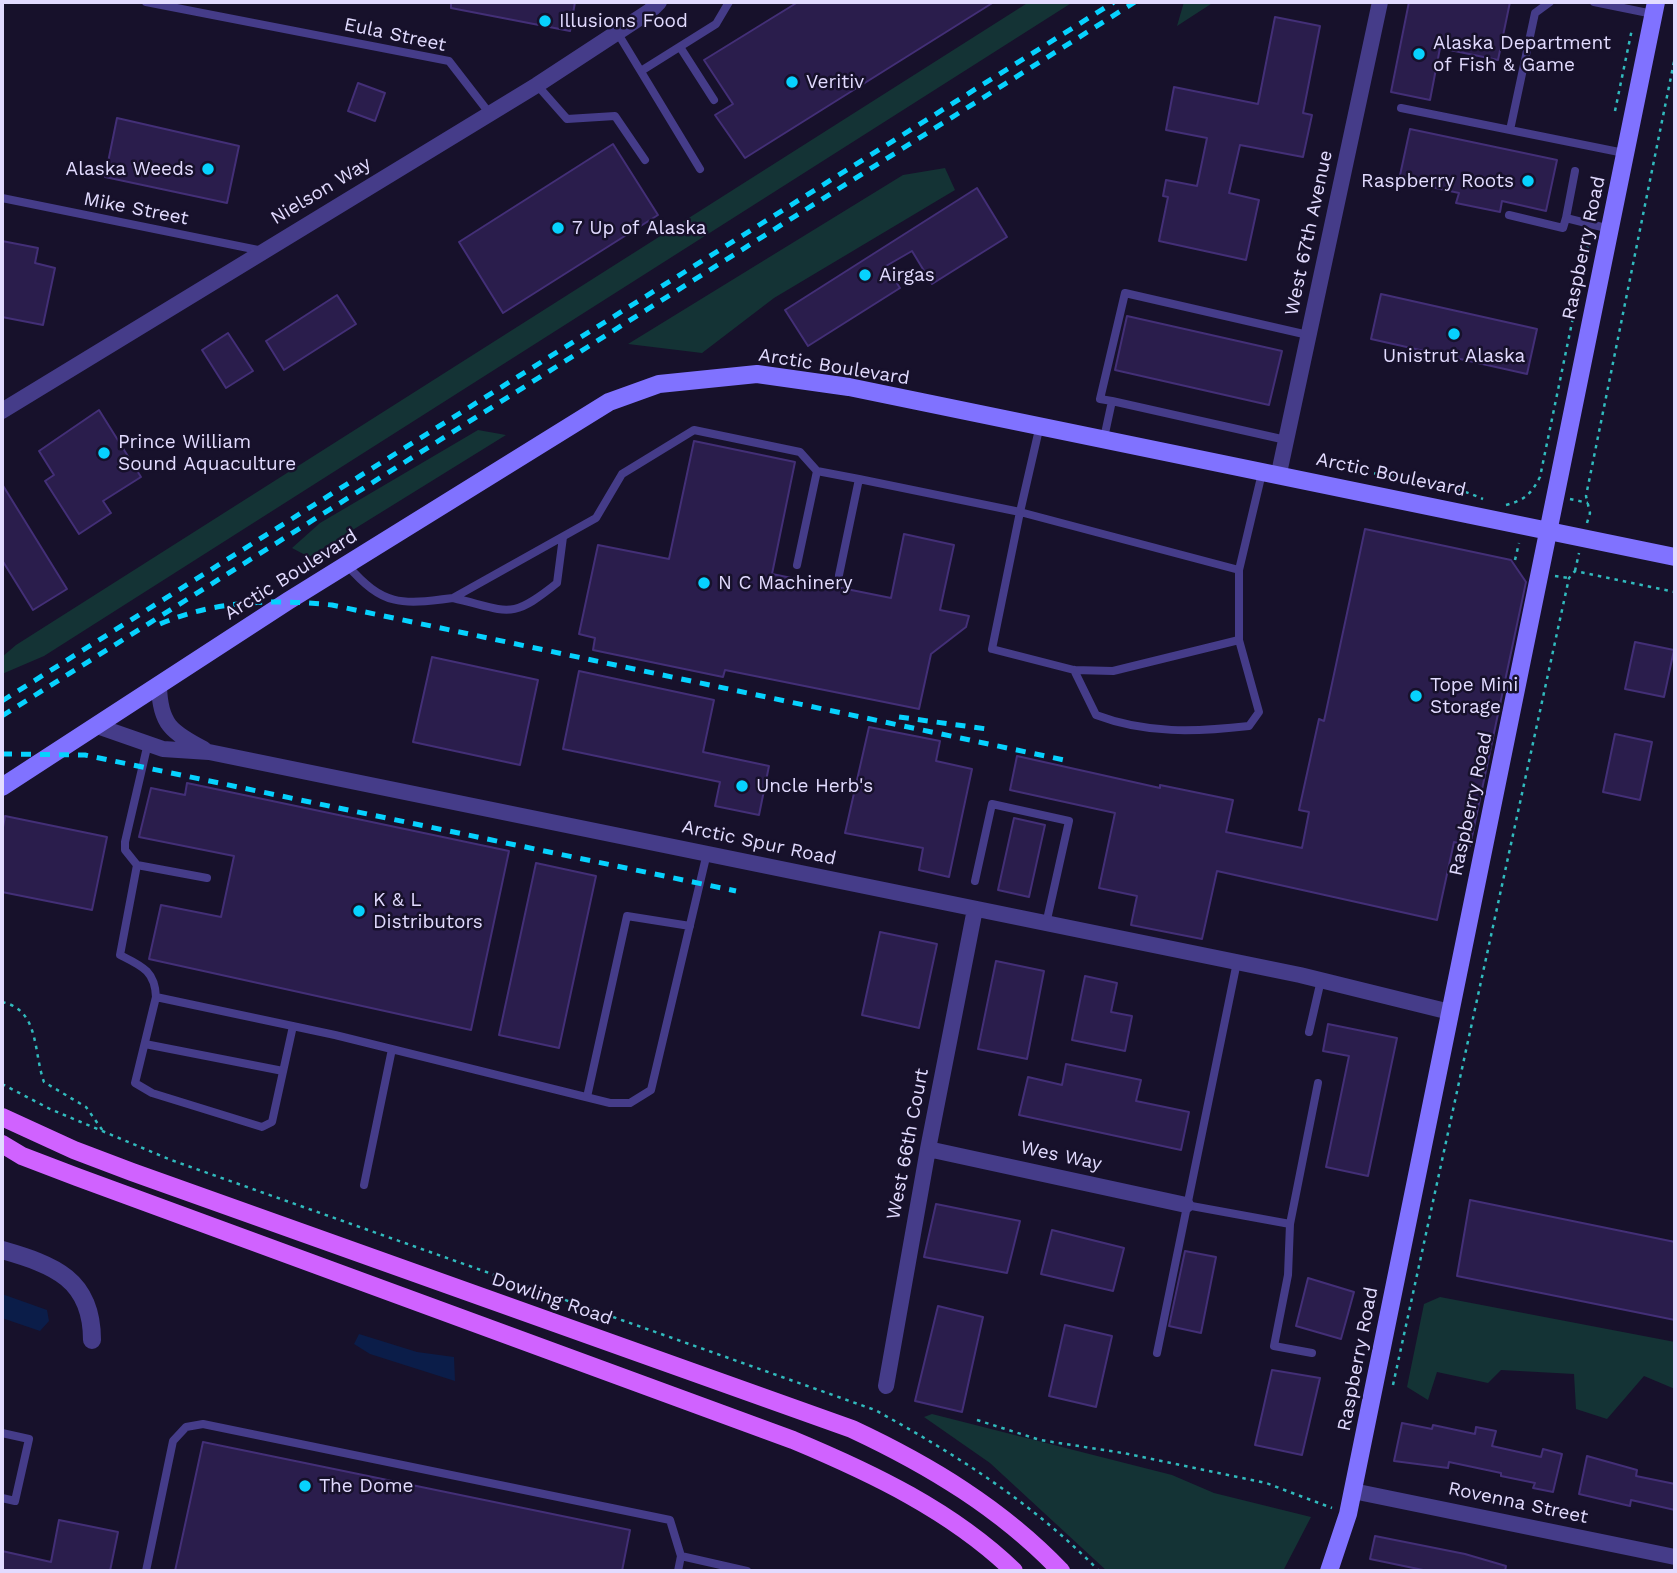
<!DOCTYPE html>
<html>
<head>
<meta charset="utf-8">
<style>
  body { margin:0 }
  #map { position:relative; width:1677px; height:1573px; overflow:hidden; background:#17112b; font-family:"Work Sans",sans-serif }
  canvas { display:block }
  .frame { position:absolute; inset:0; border:4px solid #e2dbff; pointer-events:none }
</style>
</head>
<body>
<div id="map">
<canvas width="1677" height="1573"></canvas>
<div class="frame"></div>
</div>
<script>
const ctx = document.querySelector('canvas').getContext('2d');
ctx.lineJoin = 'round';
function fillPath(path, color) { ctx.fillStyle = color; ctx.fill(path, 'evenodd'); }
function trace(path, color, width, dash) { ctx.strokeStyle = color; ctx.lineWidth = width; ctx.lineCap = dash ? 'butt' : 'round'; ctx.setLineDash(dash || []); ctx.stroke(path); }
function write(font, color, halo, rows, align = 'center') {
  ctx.font = font + ' "Work Sans",sans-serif'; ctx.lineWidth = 5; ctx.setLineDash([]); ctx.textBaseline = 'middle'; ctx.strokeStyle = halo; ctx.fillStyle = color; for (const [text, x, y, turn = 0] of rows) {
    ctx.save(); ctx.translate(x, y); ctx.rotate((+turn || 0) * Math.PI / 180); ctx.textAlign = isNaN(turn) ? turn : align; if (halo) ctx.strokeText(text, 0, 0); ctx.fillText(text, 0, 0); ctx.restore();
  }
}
const green = new Path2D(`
  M1029 2H1073L44 656 2 674V657L16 645Z
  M1184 2H1214L1177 26Z
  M945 168 955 190 774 298 702 353 628 344 903 175Z
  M478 430 506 435 309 557 292 548 320 523Z
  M1440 1297 1675 1342V1389L1644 1376 1607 1419 1576 1409 1574 1374 1501 1370 1488 1383 1437 1372 1428 1400 1407 1387 1424 1304Z
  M932 1414 1172 1475 1214 1493 1311 1517 1283 1571H1107L990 1463 924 1417Z`);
const water = new Path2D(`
  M2 1294 47 1310 49 1321 40 1331 2 1318Z
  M359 1334 417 1352 454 1357 455 1381 370 1354 354 1344Z`);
const building = new Path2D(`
  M451 2H575L570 31 451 8Z
  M798 2H994L745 158 715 115 733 104 704 60Z
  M1409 2H1510L1498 60 1440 48 1430 100 1391 92Z
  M1275 17 1320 26 1303 113 1312 115 1303 157 1240 145 1229 193 1259 200 1246 260 1159 241 1168 197 1163 196 1166 180 1197 186 1207 138 1166 130 1174 87 1258 104Z
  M358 83 385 93 375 121 348 111Z
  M117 118 239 146 227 203 105 177Z
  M1410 129 1557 160 1546 211 1502 201 1500 212 1456 203 1459 193 1399 180Z
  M613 144 658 215 503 313 459 242Z
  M977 188 1007 237 932 284 912 251 886 266 900 288 808 346 785 310Z
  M2 241 38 248 35 263 55 268 43 325 2 317Z
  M1381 294 1537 329 1527 374 1371 339Z
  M337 295 356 324 284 370 266 341Z
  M1127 316 1282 351 1269 405 1115 370Z
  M228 333 253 371 226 388 202 350Z
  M99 410 141 477 103 501 111 513 79 534 45 481 54 475 39 451Z
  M694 441 795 462 772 574 891 598 904 534 954 545 940 610 969 616 966 627 931 654 919 709 725 670 723 677 593 650 595 638 579 634 598 545 669 559Z
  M2 484 67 589 33 610 2 560Z
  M1365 529 1511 560 1526 582 1470 846 1454 842 1437 920 1217 871 1202 939 1131 925 1137 896 1099 888 1115 813 1010 790 1017 756 1160 788V785L1233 800 1226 832 1302 848 1309 812 1299 810 1319 719 1324 721Z
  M1635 642 1674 650 1664 697 1625 689Z
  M432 657 538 680 520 765 413 742Z
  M579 671 714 700 703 752 769 766 759 815 715 806 720 782 563 749Z
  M869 727 940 741 936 761 972 769 949 877 919 870 923 848 845 833Z
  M1615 734 1652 742 1640 800 1603 792Z
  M187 783 509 851 471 1030 149 959 161 905 221 917 234 856 139 837 151 788 185 795Z
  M5 816 107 837 92 910 2 892V833Z
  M1014 818 1045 825 1029 897 998 890Z
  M536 863 596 876 559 1048 499 1035Z
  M880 932 937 944 919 1028 862 1015Z
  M996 961 1044 971 1027 1059 978 1049Z
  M1085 976 1117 983 1111 1012 1132 1016 1125 1051 1072 1040Z
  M1328 1024 1397 1038 1368 1176 1326 1167 1349 1056 1323 1051Z
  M1066 1064 1141 1080 1136 1101 1189 1112 1181 1150 1019 1115 1028 1077 1062 1085Z
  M1470 1200 1675 1242V1320L1457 1276Z
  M936 1204 1020 1221 1007 1273 924 1257Z
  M1052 1230 1124 1248 1113 1291 1041 1274Z
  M1185 1251 1216 1257 1201 1333 1169 1326Z
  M1308 1278 1354 1292 1341 1339 1296 1326Z
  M938 1306 983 1317 962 1412 915 1401Z
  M1065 1325 1112 1336 1096 1407 1049 1396Z
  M1272 1370 1320 1378 1302 1455 1255 1445Z
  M1402 1423 1432 1429 1433 1425 1475 1434 1476 1427 1496 1431 1492 1446 1541 1457 1543 1449 1562 1454 1553 1492 1533 1488 1535 1483 1501 1476V1473L1449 1462 1448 1468 1394 1461Z
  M203 1442 630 1530 622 1571H175Z
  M1587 1456 1637 1470 1636 1476 1675 1484V1510L1631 1500 1630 1506 1579 1494Z
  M59 1520 118 1532 110 1571H2V1551L51 1562Z
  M1375 1536 1465 1554 1506 1566 1505 1571H1428L1370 1559Z`);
const path = new Path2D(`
  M1615 111 1632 29
  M1357 473C1402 473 1442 481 1483 499
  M1570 499 1588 503
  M1506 505C1525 500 1531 494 1540 477L1588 245
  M1587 523 1590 513 1586 496 1675 57
  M1515 560 1519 543
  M1575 571 1579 553
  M1555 576 1569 578
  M2 1002C40 1010 33 1052 44 1082L86 1107 103 1131
  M2 1084 50 1109 171 1160 875 1410C957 1455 1034 1504 1099 1571
  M1393 1385 1569 578 1575 571 1675 592
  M977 1420 1040 1440 1123 1453 1266 1483 1332 1508`);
const service = new Path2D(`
  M146 2 449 61 490 114
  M1594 2 1653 14
  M617 32 700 169
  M680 47 714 100
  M641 71 716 24 729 2
  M537 85 567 119 615 116 645 160
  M1401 108 1624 153
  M1510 130 1535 13 1550 2
  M1575 171 1566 218 1610 229
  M2 198 263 251
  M1509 215 1563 228 1566 218
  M1112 401 1100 399 1125 293 1308 335
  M1104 438 1112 401 1286 440
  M563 537 557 583C510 621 509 611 453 598L596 518 622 474 694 430 800 452 817 471
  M347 565C383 606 400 605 453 598
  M797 565 817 471 859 479
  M1239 570 1020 512 992 649 1074 670 1113 671 1239 640V570L1262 473
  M839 575 859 479 1020 512 1040 425
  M1074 670 1096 715C1146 734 1196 732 1249 726L1259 712 1239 640
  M137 865 125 850V842L148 743
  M975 881 992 804 1069 821 1046 924
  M156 997C155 971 142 966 120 955L137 865 207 878
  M293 1026 272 1122 262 1127 152 1093 135 1083 156 997 335 1035 610 1103H630L651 1090 707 853
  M1309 1032 1321 980
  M145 1044 283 1071
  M587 1097 627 916 690 926
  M364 1185 392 1049
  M1186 1205 1290 1224 1318 1083
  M1290 1224 1288 1275 1274 1346 1312 1353
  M1157 1353 1237 962
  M2 1433 29 1439 15 1501 2 1498
  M146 1571 173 1441 186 1427 203 1424 670 1520 681 1556
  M678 1571 681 1556 747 1571`);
const minor = new Path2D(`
  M2 411 537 85 650 11 659 2
  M1279 473 1380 2
  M159 686C160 724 171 732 204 749
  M97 726 163 749 209 752 1300 975 1450 1012
  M928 1149 1186 1205
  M886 1386 928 1149 975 909
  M1353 1491 1675 1557`);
const tertiary = new Path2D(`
  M2 1250C54 1265 92 1279 92 1340`);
const secondary = new Path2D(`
  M2 787 288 601 609 402 659 384 757 374 849 387 1675 557
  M1329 1571 1348 1514 1656 2`);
const primary = new Path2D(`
  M2 1117 74 1150 132 1172 852 1429C929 1465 1002 1509 1061 1571
  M2 1144 22 1156 77 1177 793 1440C872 1473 952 1511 1014 1571`);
const rail = new Path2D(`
  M160 624C217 600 271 599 332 605L1064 760
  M2 701 1114 2
  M2 716 1135 2
  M899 717 987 729
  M2 754 85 755 736 891`);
const markers = [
  [545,21,7,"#07d2fe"],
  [1419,54,7,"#07d2fe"],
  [792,82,7,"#07d2fe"],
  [208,169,7,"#07d2fe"],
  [1528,181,7,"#07d2fe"],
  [558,228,7,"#07d2fe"],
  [865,275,7,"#07d2fe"],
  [1454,334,7,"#07d2fe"],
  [104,453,7,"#07d2fe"],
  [704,583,7,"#07d2fe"],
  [1416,696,7,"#07d2fe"],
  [742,786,7,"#07d2fe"],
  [359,911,7,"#07d2fe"],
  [305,1486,7,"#07d2fe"]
];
const poiNames = [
  ["Illusions Food",559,21],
  ["Alaska Department",1433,43],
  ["of Fish & Game",1433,65],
  ["Veritiv",806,82],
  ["Alaska Weeds",194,169,"right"],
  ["Raspberry Roots",1514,181,"right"],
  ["7 Up of Alaska",572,228],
  ["Airgas",879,275],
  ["Unistrut Alaska",1454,356,"center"],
  ["Prince William",118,442],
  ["Sound Aquaculture",118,464],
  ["N C Machinery",718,583],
  ["Tope Mini",1430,685],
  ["Storage",1430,707],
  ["Uncle Herb's",756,786],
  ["K & L",373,900],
  ["Distributors",373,922],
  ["The Dome",319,1486]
];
const streetNames = [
  ["Eula Street",395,35,12],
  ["Nielson Way",321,191,-31],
  ["Mike Street",136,209,11],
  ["West 67th Avenue",1309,233,-78],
  ["Raspberry Road",1584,248,-78],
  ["Arctic Boulevard",834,367,9],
  ["Arctic Boulevard",1391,475,12],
  ["Arctic Boulevard",291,575,-32],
  ["Raspberry Road",1471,804,-78],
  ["Arctic Spur Road",759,843,12],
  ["West 66th Court",908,1144,-79],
  ["Wes Way",1061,1156,12],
  ["Dowling Road",552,1299,19],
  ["Raspberry Road",1358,1359,-79],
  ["Rovenna Street",1518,1503,12]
];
fillPath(green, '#143335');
fillPath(water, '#0b1d49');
fillPath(building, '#2a1d4c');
trace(building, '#432f77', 2);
trace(path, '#31babd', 2.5, [3.5, 5]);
trace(service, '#453c89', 8);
trace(minor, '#453c89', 16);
trace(tertiary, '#453c89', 18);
trace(secondary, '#8072ff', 18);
trace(primary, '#d062ff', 18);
trace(rail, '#07d2fe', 5, [10, 9]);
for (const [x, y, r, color] of markers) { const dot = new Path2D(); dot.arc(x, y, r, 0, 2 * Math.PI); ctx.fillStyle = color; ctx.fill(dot); trace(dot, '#17112b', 2.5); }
write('19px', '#e2dbff', '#17112b', poiNames, 'left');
write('19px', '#e2dbff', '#17112b', streetNames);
</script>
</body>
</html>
